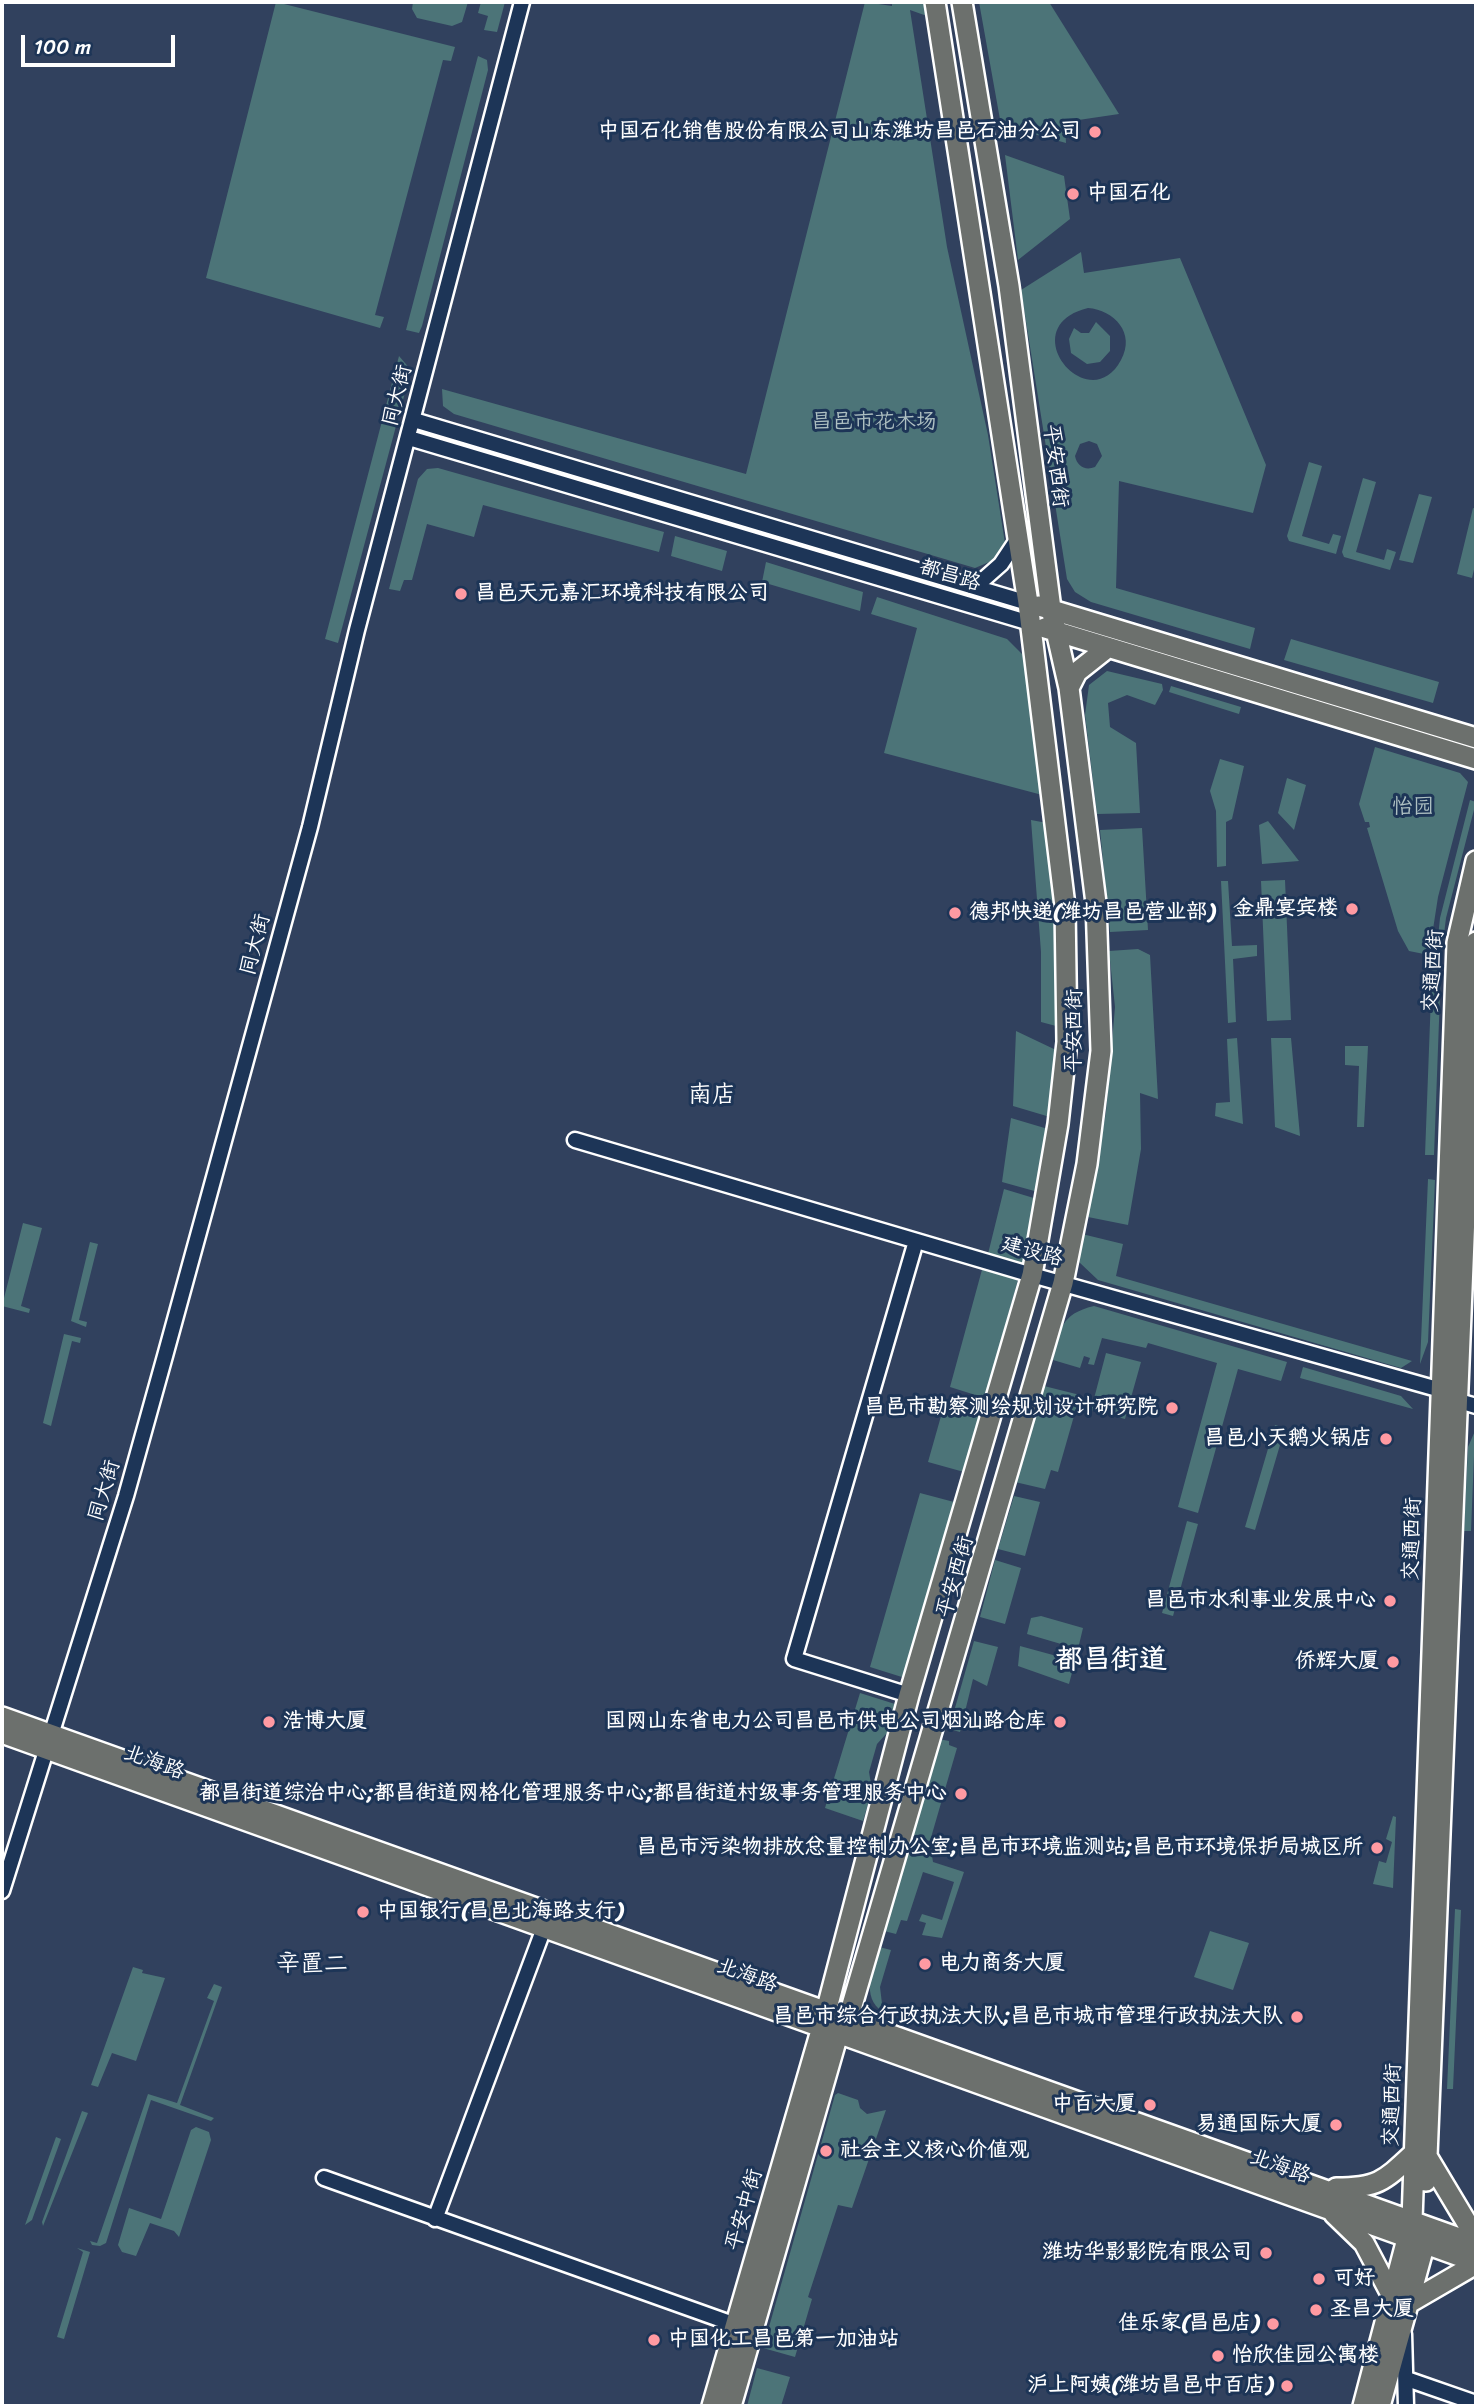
<!DOCTYPE html>
<html>
<head>
<meta charset="utf-8">
<style>
  body { margin:0 }
  #map { position:relative; width:1478px; height:2408px; overflow:hidden; background:#31415e; font-family:Sriracha,sans-serif }
  canvas { display:block }
  .frame { position:absolute; inset:0; border:4px solid #fff; pointer-events:none }
  .scale { position:absolute; left:21px; top:35px; width:154px; height:32px; box-sizing:border-box; border:4px solid #fff; border-top:0; padding-left:9px; font-size:21px; line-height:24px; white-space:nowrap; color:#fff; -webkit-text-stroke:5px #1d3557; paint-order:stroke }
</style>
</head>
<body>
<div id="map">
<canvas width="1478" height="2408"></canvas>
<div class="frame"></div>
<div class="scale">100 m</div>
</div>
<script>
const ctx = document.querySelector('canvas').getContext('2d');
ctx.lineJoin = 'round';
function fillPath(path, color) { ctx.fillStyle = color; ctx.fill(path, 'evenodd'); }
function trace(path, color, width, dash) { ctx.strokeStyle = color; ctx.lineWidth = width; ctx.lineCap = dash ? 'butt' : 'round'; ctx.setLineDash(dash || []); ctx.stroke(path); }
function write(font, color, halo, rows, align = 'center') {
  ctx.font = font + ' Sriracha,"LXGW WenKai TC",sans-serif'; ctx.lineWidth = 6; ctx.setLineDash([]); ctx.textBaseline = 'middle'; ctx.strokeStyle = halo; ctx.fillStyle = color; for (const [text, x, y, turn = 0] of rows) {
    ctx.save(); ctx.translate(x, y); ctx.rotate((+turn || 0) * Math.PI / 180); ctx.textAlign = isNaN(turn) ? turn : align; if (halo) ctx.strokeText(text, 0, 0); ctx.fillText(text, 0, 0); ctx.restore();
  }
}
const green = new Path2D(`
  M276 2 455 47 451 61 443 60 375 315 384 317 380 328 206 278Z
  M413 2H468L462 22 452 26 417 18 412 9Z
  M481 2H505L497 32 484 30 488 16 478 13Z
  M865 2 892 6V2H924L927 16 910 10 947 247 988 435 1005 543 994 560 975 568 454 414 443 406 442 389 746 474Z
  M979 2H1049L1119 114 1065 122 1066 143 1001 125Z
  M478 56 487 60 488 70 422 326 419 333 406 330Z
  M1005 155 1064 176 1070 219 1018 260Z
  M1081 252 1084 273 1180 258 1266 465 1253 513 1119 481 1116 588 1255 628 1250 649 1091 602 1075 592 1067 579 1021 290ZM1088 308C1114 310 1136 333 1121 360 1089 420 1011 327 1088 308ZM1089 441 1097 444 1102 456 1095 467C1085 471 1077 466 1075 456L1080 444Z
  M1096 322 1110 336V351L1100 362 1087 364 1071 353 1069 339 1074 328 1081 333H1089Z
  M399 356 411 370 338 643 325 639Z
  M1309 462 1322 466 1302 536 1329 544 1333 534 1341 536 1336 554 1289 541 1287 536Z
  M438 468 664 532 659 552 483 505 474 537 427 524 412 580H404L400 591 389 589 418 479 427 469Z
  M1363 478 1376 482 1356 552 1384 560 1387 549 1396 552 1390 570 1344 557 1342 552Z
  M1419 494 1432 497 1413 563 1399 560Z
  M1473 508 1476 509V561L1472 578 1457 574Z
  M675 536 727 551 722 571 671 556Z
  M766 562 863 592 860 611 762 582Z
  M877 597 1007 639 1025 657 1046 796 884 753 917 628 871 614Z
  M1291 639 1439 682 1433 703 1284 660Z
  M1107 671 1162 684 1163 690 1155 705 1127 695 1108 703 1110 727 1136 743 1140 813 1097 814 1085 715 1089 685Z
  M1171 686 1241 707 1239 714 1169 692Z
  M1375 747 1460 773 1468 782 1438 897 1429 955 1409 951 1398 931 1367 828 1370 827 1369 822H1365L1359 804Z
  M1220 759 1244 766 1232 819 1226 822V866L1217 867 1216 811 1210 791Z
  M1287 778 1306 785 1294 830 1278 813Z
  M1470 800 1476 802 1446 918 1441 958 1436 957 1440 918Z
  M1031 820 1047 823 1057 956 1056 1026 1041 1022V952Z
  M1268 821 1299 861 1262 864 1259 825Z
  M1142 828 1148 930 1110 932 1100 830Z
  M1285 880 1291 1020 1267 1021 1261 881Z
  M1221 881H1228L1232 946 1257 945V956L1233 959 1236 1022 1228 1023Z
  M1138 949 1150 955 1158 1099 1140 1093 1141 1149 1128 1225 1088 1217 1106 1112 1115 1007 1109 951Z
  M1441 968 1434 1155H1425L1432 969Z
  M1016 1031 1056 1050 1050 1117 1013 1106Z
  M1237 1038 1243 1124 1215 1116 1216 1103 1230 1102 1227 1039Z
  M1271 1038H1291L1300 1136 1275 1127Z
  M1345 1046H1368L1364 1127H1357L1359 1066 1345 1065Z
  M1011 1118 1048 1129 1038 1192 1002 1182Z
  M1428 1179 1435 1180 1428 1342 1420 1364Z
  M1004 1189 1037 1199 1025 1264 988 1254Z
  M23 1223 42 1228 21 1306 30 1309 29 1313 2 1306Z
  M1082 1234 1123 1244 1116 1276 1412 1361 1401 1368 1098 1280 1079 1262Z
  M90 1242 98 1244 79 1320 87 1322 86 1327 71 1321Z
  M983 1266 1019 1276 985 1398 950 1387Z
  M1094 1306 1287 1362 1281 1381 1238 1369 1198 1513 1178 1507 1217 1363 1148 1343 1146 1348 1102 1338 1094 1365 1088 1364 1090 1358 1084 1356 1080 1368 1053 1360C1060 1330 1060 1314 1094 1306Z
  M64 1334 81 1338 80 1343 72 1341 51 1426 43 1423Z
  M1106 1353 1141 1362 1125 1419 1091 1410Z
  M1303 1367 1401 1396 1413 1409 1300 1378Z
  M1044 1386 1080 1395 1058 1472 1051 1470 1045 1489 1015 1482Z
  M945 1402 981 1412 964 1472 928 1462Z
  M1275 1425 1285 1428 1255 1530 1245 1527Z
  M1475 1431 1471 1531H1464L1468 1447Z
  M920 1493 954 1502 905 1678 870 1667Z
  M1014 1496 1040 1502 1025 1556 998 1549Z
  M1187 1521 1198 1524 1173 1616 1162 1613Z
  M995 1560 1021 1568 1005 1624 980 1617Z
  M1041 1616 1083 1628 1078 1649 1027 1634 1031 1618Z
  M974 1641 998 1647 987 1686 973 1679 960 1732 949 1729Z
  M1020 1646 1075 1661 1069 1684 1018 1666Z
  M860 1693 895 1704 887 1733 877 1744 869 1772 872 1790 863 1821 825 1808Z
  M939 1739 949 1741V1745L957 1748 930 1841 913 1837Z
  M1393 1816 1396 1817 1393 1888 1373 1884 1379 1861 1386 1863 1392 1842 1386 1839Z
  M909 1848 932 1856 933 1862 964 1872 942 1938 922 1935 926 1923 919 1921 922 1914 942 1920 954 1882 923 1872 907 1921 901 1920 896 1934 884 1931Z
  M1455 1909 1461 1910 1453 2089H1447Z
  M1210 1931 1249 1943 1233 1990 1194 1977Z
  M879 1947 891 1950 880 1987 883 2012C860 1997 873 1968 879 1947Z
  M133 1967 143 1970 142 1973 165 1978 136 2061 112 2053 98 2087 91 2085Z
  M214 1984 222 1987 180 2105 214 2118 211 2121 151 2100 106 2243 100 2246 92 2245 90 2241 97 2243 148 2094 177 2103 214 2001 207 1998Z
  M838 2093 858 2100 860 2108 867 2114 886 2110 852 2208 838 2205 808 2297 812 2299 795 2357 763 2348 835 2095Z
  M82 2111 88 2113 43 2226 42 2222Z
  M196 2127 209 2132 211 2140 179 2237 174 2231 150 2223 136 2256 122 2252 118 2245 129 2208 161 2219 191 2130Z
  M56 2137 61 2139 32 2220 25 2225Z
  M77 2248 90 2252 64 2339 57 2337 83 2252Z
  M757 2368 790 2377 781 2406H747Z`);
const minor = new Path2D(`
  M414 420 1028 603
  M409 438 1030 623
  M975 587 1001 564 1017 540
  M575 1140 1032 1275 1441 1390 1459 1401 1476 1406
  M909 1695 794 1659 916 1241
  M2 1891 126 1496 165 1356 310 827 357 630 522 2
  M324 2178 736 2325
  M435 2219 547 1920
  M1404 2334 1406 2406
  M1407 2379 1476 2403`);
const major = new Path2D(`
  M1039 606 1476 738
  M1045 628 1476 759
  M1069 688 1077 672 1106 649
  M2 1717 1476 2244
  M2 1733 1476 2262
  M1428 2158 1476 2238
  M1426 2181 1476 942
  M1336 2188C1378 2188 1384 2181 1414 2153
  M1334 2214 1364 2243 1393 2298
  M1409 2303 1476 2264
  M712 2406 822 2027 909 1695 1032 1275 1058 1124 1067 1042 1065 906 1028 603 935 2
  M731 2406 838 2034 848 2019 1063 1283 1087 1164 1101 1051 1096 903 1069 688 1051 609 1009 286 962 2
  M1363 2406 1412 2220 1457 943 1476 861
  M1380 2406 1425 2243 1424 2232`);
const markers = [
  [1095,132,7,"#ff9aa2"],
  [1073,194,7,"#ff9aa2"],
  [461,594,7,"#ff9aa2"],
  [1352,909,7,"#ff9aa2"],
  [955,913,7,"#ff9aa2"],
  [1172,1408,7,"#ff9aa2"],
  [1386,1439,7,"#ff9aa2"],
  [1390,1601,7,"#ff9aa2"],
  [1393,1662,7,"#ff9aa2"],
  [269,1722,7,"#ff9aa2"],
  [1060,1722,7,"#ff9aa2"],
  [961,1794,7,"#ff9aa2"],
  [1377,1848,7,"#ff9aa2"],
  [363,1912,7,"#ff9aa2"],
  [925,1964,7,"#ff9aa2"],
  [1297,2017,7,"#ff9aa2"],
  [1150,2105,7,"#ff9aa2"],
  [1336,2125,7,"#ff9aa2"],
  [826,2151,7,"#ff9aa2"],
  [1266,2253,7,"#ff9aa2"],
  [1319,2279,7,"#ff9aa2"],
  [1316,2310,7,"#ff9aa2"],
  [1273,2324,7,"#ff9aa2"],
  [654,2340,7,"#ff9aa2"],
  [1218,2356,7,"#ff9aa2"],
  [1287,2386,7,"#ff9aa2"]
];
const poiNames = [
  ["中国石化销售股份有限公司山东潍坊昌邑石油分公司",1081,132],
  ["中国石化",1087,194,"left"],
  ["昌邑天元嘉汇环境科技有限公司",475,594,"left"],
  ["金鼎宴宾楼",1338,909],
  ["德邦快递(潍坊昌邑营业部)",969,913,"left"],
  ["昌邑市勘察测绘规划设计研究院",1158,1408],
  ["昌邑小天鹅火锅店",1372,1439],
  ["昌邑市水利事业发展中心",1376,1601],
  ["侨辉大厦",1379,1662],
  ["浩博大厦",283,1722,"left"],
  ["国网山东省电力公司昌邑市供电公司烟汕路仓库",1046,1722],
  ["都昌街道综治中心;都昌街道网格化管理服务中心;都昌街道村级事务管理服务中心",947,1794],
  ["昌邑市污染物排放总量控制办公室;昌邑市环境监测站;昌邑市环境保护局城区所",1363,1848],
  ["中国银行(昌邑北海路支行)",377,1912,"left"],
  ["电力商务大厦",939,1964,"left"],
  ["昌邑市综合行政执法大队;昌邑市城市管理行政执法大队",1283,2017],
  ["中百大厦",1136,2105],
  ["易通国际大厦",1322,2125],
  ["社会主义核心价值观",840,2151,"left"],
  ["潍坊华影影院有限公司",1252,2253],
  ["可好",1333,2279,"left"],
  ["圣昌大厦",1330,2310,"left"],
  ["佳乐家(昌邑店)",1259,2324],
  ["中国化工昌邑第一加油站",668,2340,"left"],
  ["怡欣佳园公寓楼",1232,2356,"left"],
  ["沪上阿姨(潍坊昌邑中百店)",1273,2386]
];
const streetNames = [
  ["同大街",398,396,-76],
  ["平安西街",1055,466,83],
  ["都昌路",950,576,17],
  ["同大街",256,945,-75],
  ["交通西街",1434,971,-86],
  ["平安西街",1075,1031,-89],
  ["建设路",1032,1252,15],
  ["同大街",105,1491,-73],
  ["交通西街",1413,1539,-88],
  ["平安西街",956,1577,-74],
  ["北海路",154,1763,20],
  ["北海路",747,1976,20],
  ["交通西街",1393,2105,-88],
  ["北海路",1280,2167,20],
  ["平安中街",745,2210,-74]
];
const parkNames = [
  ["昌邑市花木场",874,423],
  ["怡园",1413,808]
];
const quarterNames = [
  ["南店",712,1096],
  ["辛置二",312,1965]
];
const districtNames = [
  ["都昌街道",1111,1661]
];
fillPath(green, '#4c7478');
trace(minor, '#fff', 19);
trace(major, '#fff', 24);
trace(minor, '#1d3557', 14);
trace(major, '#6c706d', 19);
for (const [x, y, r, color] of markers) { const dot = new Path2D(); dot.arc(x, y, r, 0, 2 * Math.PI); ctx.fillStyle = color; ctx.fill(dot); trace(dot, '#1d3557', 2.5); }
write('bold 21px', '#fff', '#1d3557', poiNames, 'right');
write('21px', '#fff', '#1d3557', streetNames);
write('21px', '#aec0c2', '#1d3557', parkNames);
write('24px', '#fff', '#1d3557', quarterNames);
write('bold 28px', '#fff', '#1d3557', districtNames);
</script>
</body>
</html>
